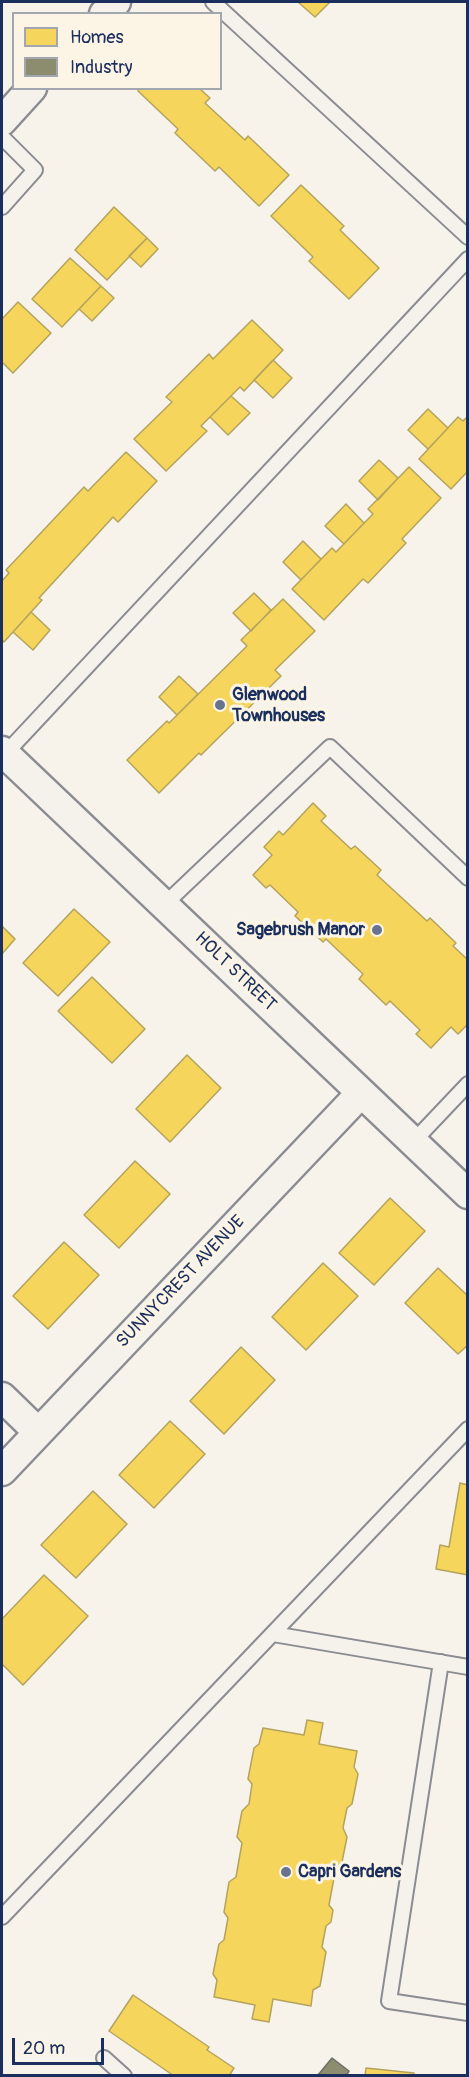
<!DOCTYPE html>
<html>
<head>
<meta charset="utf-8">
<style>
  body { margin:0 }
  #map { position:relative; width:469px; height:2077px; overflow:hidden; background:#f7f3ea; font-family:Pangolin,sans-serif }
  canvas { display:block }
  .frame { position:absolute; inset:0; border:3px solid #1b2f5e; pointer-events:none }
  .legend { position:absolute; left:12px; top:12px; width:210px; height:78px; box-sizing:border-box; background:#fcf5e5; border:2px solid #a2a6af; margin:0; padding:8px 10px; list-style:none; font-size:18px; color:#1b2f5e }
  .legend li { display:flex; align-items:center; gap:12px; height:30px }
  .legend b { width:30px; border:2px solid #a2a6af }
  .scale { position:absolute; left:12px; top:2038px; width:92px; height:27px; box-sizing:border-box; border:3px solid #1b2f5e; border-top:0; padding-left:8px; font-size:18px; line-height:21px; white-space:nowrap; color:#1b2f5e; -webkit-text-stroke:4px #fcf5e5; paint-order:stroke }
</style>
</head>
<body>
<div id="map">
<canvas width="469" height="2077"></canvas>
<div class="frame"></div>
<ul class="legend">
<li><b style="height:16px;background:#f6d55c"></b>Homes</li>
<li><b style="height:16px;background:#8c8c6e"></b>Industry</li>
</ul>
<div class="scale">20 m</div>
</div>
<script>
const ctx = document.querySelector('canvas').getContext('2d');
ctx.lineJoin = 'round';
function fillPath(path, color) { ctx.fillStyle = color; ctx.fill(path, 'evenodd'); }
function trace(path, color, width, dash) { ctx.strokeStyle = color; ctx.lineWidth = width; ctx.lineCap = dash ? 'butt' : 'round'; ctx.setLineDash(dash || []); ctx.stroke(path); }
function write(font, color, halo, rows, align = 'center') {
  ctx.font = font + ' Pangolin,sans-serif'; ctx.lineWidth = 6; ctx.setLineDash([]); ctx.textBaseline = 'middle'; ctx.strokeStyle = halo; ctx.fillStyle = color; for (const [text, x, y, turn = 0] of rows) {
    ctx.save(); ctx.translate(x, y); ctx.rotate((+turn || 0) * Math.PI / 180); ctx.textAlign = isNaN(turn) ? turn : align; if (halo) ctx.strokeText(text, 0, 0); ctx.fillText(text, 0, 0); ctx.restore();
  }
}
const homes = new Path2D(`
  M298 2H330L315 17Z
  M140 88H199L210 98 205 103 245 140 248 136 289 175 259 206 219 167 215 171 175 133 178 129 138 91Z
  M301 185 344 226 340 230 379 268 349 299 309 261 313 257 271 216Z
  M114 207 147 238 107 280 75 250Z
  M147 238 158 249 141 267 129 256Z
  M70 258 101 286 62 327 32 299Z
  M101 286 114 298 92 321 79 309Z
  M18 302 51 333 13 373 2 362V319Z
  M252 320 283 350 244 391 240 387 201 426 207 431 166 471 134 439 172 402 166 397 209 354 213 359Z
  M273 360 292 378 273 398 254 380Z
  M231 396 250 413 228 435 210 417Z
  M428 409 448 428 428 449 408 430Z
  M468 416V471L451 489 419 459 458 417 463 421Z
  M126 452 157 481 118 522 113 517 39 598 42 600 4 642 2 640V581L9 573 6 570 84 487 88 491Z
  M379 460 398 478 378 500 359 481Z
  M409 467 441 498 402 539 406 543 368 583 363 579 324 620 292 589 332 548 336 552 373 514 368 509Z
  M346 504 364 523 344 544 325 526Z
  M303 541 321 559 301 580 283 562Z
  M254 593 271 610 251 631 233 613Z
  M283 599 315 631 275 670 281 676 201 755 199 753 159 793 127 760 167 721 169 723 247 646 241 640Z
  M31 612 50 630 33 650 13 632Z
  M179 676 198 694 177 715 159 697Z
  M313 803 326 816 321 821 351 849 355 846 381 870 377 875 427 921 430 918 456 943 453 946 468 960V1024L458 1034 451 1027 431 1048 416 1034 420 1030 390 1001 386 1005 359 979 363 974 326 939 323 942 295 916 298 912 270 885 266 888 253 875 272 855 264 847 279 831 283 835Z
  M74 909 110 942 58 996 23 963Z
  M2 926 15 939 2 954Z
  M92 977 145 1029 112 1063 58 1011Z
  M187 1055 221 1088 170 1142 136 1109Z
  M135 1161 170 1194 119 1248 84 1215Z
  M390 1198 425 1231 374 1285 339 1253Z
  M64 1242 99 1275 48 1329 13 1296Z
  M323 1263 358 1296 306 1350 272 1317Z
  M438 1268 468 1296V1345L458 1354 405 1303Z
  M241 1347 275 1380 224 1434 190 1401Z
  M170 1421 205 1454 154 1508 119 1475Z
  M460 1483 468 1485V1575L436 1569 440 1545 449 1547Z
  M93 1491 127 1524 76 1578 41 1545Z
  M44 1575 88 1616 23 1685 2 1664V1619Z
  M307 1720 323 1723 319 1744 357 1751 354 1767 358 1774 352 1804 347 1808 343 1828 347 1837 342 1862 336 1867 329 1905 333 1910 331 1922 326 1926 322 1947 326 1952 320 1986 313 1990 311 2006 273 1999 269 2022 252 2019 255 2005 214 1997 217 1980 213 1974 219 1944 224 1940 228 1918 224 1912 229 1882 236 1877 242 1843 237 1837 242 1811 249 1804 252 1784 248 1779 254 1748 259 1744 263 1728 304 1735Z
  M133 1995 209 2047 207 2050 234 2068 229 2076H174L109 2031Z
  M366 2068 414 2073V2076H365Z`);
const industry = new Path2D(`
  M332 2058 349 2071 346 2076 318 2075Z`);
const service = new Path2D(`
  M213 2 468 237
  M2 137 35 170 2 207
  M5 754 468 259
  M164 905 330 747 468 878
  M413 1142 468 1084
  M273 1634 468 1667
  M441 1662 389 2001 468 2013
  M2 1917 468 1429
  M104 2058 124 2076`);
const minor = new Path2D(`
  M104 14 116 2
  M2 121 32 88
  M2 751 468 1194
  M2 1397 38 1432
  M2 1471 361 1093`);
const markers = [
  [220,705,6,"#68748f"],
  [377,930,6,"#68748f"],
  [286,1872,6,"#68748f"]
];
const poiNames = [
  ["Glenwood",232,695],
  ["Townhouses",232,716],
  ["Sagebrush Manor",365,930,"right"],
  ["Capri Gardens",298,1872]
];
const streetNames = [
  ["HOLT STREET",235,972,44],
  ["SUNNYCREST AVENUE",181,1282,-46]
];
fillPath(homes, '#f6d55c');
trace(homes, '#b4a35d', 1.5);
fillPath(industry, '#8c8c6e');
trace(industry, '#6a7069', 1.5);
trace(service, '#8a8c91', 18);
trace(minor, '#8a8c91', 33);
trace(service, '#f5f2ec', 14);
trace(minor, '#f5f2ec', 28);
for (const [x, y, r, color] of markers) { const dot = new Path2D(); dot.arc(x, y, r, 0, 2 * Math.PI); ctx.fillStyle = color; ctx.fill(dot); trace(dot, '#fcf5e5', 2); }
write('bold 18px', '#1b2f5e', '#fcf5e5', poiNames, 'left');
write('18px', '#1b2f5e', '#fcf5e5', streetNames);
</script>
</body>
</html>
